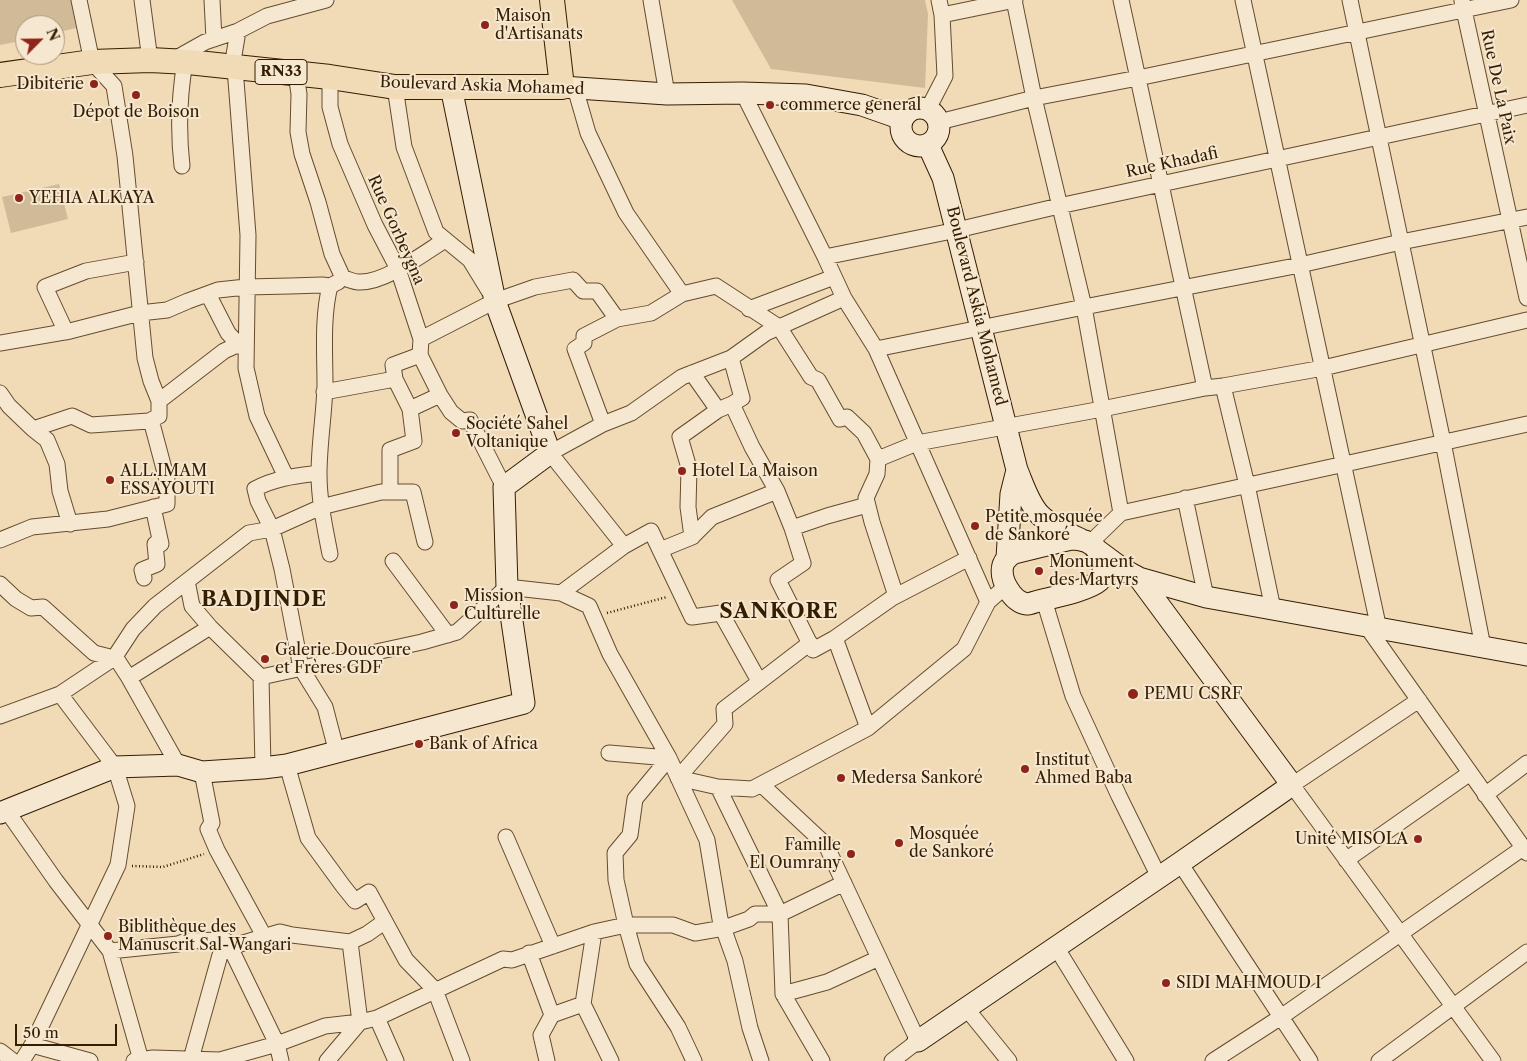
<!DOCTYPE html>
<html>
<head>
<meta charset="utf-8">
<style>
  body { margin:0 }
  #map { position:relative; width:1527px; height:1061px; overflow:hidden; background:#f1dab6; font-family:"Libre Caslon Text",serif }
  canvas { display:block }
  .north { position:absolute; left:15px; top:15px; width:50px; height:50px; box-sizing:border-box; background:#f6e7d0; border:1px solid #a9967d; border-radius:50%; rotate:67deg; font-size:14px; font-weight:700; line-height:20px; text-align:center; color:#351d00 }
  .north::after { content:''; display:block; margin:auto; width:18px; height:22px; background:#8f2418; clip-path:polygon(50% 0,100% 100%,50% 72%,0 100%) }
  .scale { position:absolute; left:15px; top:1024px; width:102px; height:22px; box-sizing:border-box; border:2px solid #351d00; border-top:0; padding-left:6px; font-size:15px; line-height:18px; white-space:nowrap; color:#351d00; -webkit-text-stroke:4px #f6e7d0; paint-order:stroke }
</style>
</head>
<body>
<div id="map">
<canvas width="1527" height="1061"></canvas>
<div class="north">N</div>
<div class="scale">50 m</div>
</div>
<script>
const ctx = document.querySelector('canvas').getContext('2d');
ctx.lineJoin = 'round';
function fillPath(path, color) { ctx.fillStyle = color; ctx.fill(path, 'evenodd'); }
function trace(path, color, width, dash) { ctx.strokeStyle = color; ctx.lineWidth = width; ctx.lineCap = dash ? 'butt' : 'round'; ctx.setLineDash(dash || []); ctx.stroke(path); }
function write(font, color, halo, rows, align = 'center') {
  ctx.font = font + ' "Libre Caslon Text",serif'; ctx.lineWidth = 4; ctx.setLineDash([]); ctx.textBaseline = 'middle'; ctx.strokeStyle = halo; ctx.fillStyle = color; for (const [text, x, y, turn = 0] of rows) {
    ctx.save(); ctx.translate(x, y); ctx.rotate((+turn || 0) * Math.PI / 180); ctx.textAlign = isNaN(turn) ? turn : align; if (halo) ctx.strokeText(text, 0, 0); ctx.fillText(text, 0, 0); ctx.restore();
  }
}
const green = new Path2D(`
  M0 0H71L76 28 55 33V25H25V40L0 45Z
  M732 0H925L928 14 925 88 771 69Z
  M59 184 68 219 11 233 2 197Z`);
const path = new Path2D(`
  M607 613 667 597
  M132 866 163 867 204 854`);
const street = new Path2D(`
  M142 0 150 60
  M212 0 214 39
  M651 0 667 94
  M1014 0 1034 98 1084 307 1121 513
  M1121 0 1205 388
  M1243 0 1379 629
  M1350 0 1443 442 1483 647
  M1462 1 1527 298
  M942 15 1015 0
  M238 31 234 55 248 235 246 368 257 416 286 477
  M173 60 205 42 238 31 267 16 326 0
  M296 74 299 94 298 132 302 154 318 202 332 254 343 278C348 279 354 282 358 282 384 284 424 253 445 240
  M330 77V107L340 144 375 225 398 269 421 339 420 355 440 395 451 412 462 421 470 420 504 487
  M395 87 404 147 436 232 470 260 489 291
  M575 88 588 133 626 213 682 294
  M743 93 825 257 844 298 876 349 988 602
  M928 109 945 76 942 15 939 0
  M939 122 1034 98 1138 78 1511 0
  M182 166C178 131 179 97 185 62
  M825 257 957 230 1059 206 1527 105
  M208 294 228 333 237 343 246 345
  M749 309 834 277
  M66 332 45 287 86 271 136 262
  M421 339 495 301 535 287 573 280 583 291H597L617 319
  M0 343 70 331 140 313 167 310 188 301 218 290 246 287 290 286 322 285 330 286
  M876 349 1084 307 1300 265 1401 242 1527 217
  M731 358 742 398 732 404
  M692 373 718 410
  M1223 386 1247 485 1273 609
  M324 392 395 379 393 365 420 355
  M0 393 9 406 33 429 47 440 57 464 60 491 70 524
  M159 401 224 351 235 346 246 345
  M410 409 440 395
  M603 424 575 349 584 343V336L617 319 651 313 682 294 716 286 779 327 811 377 818 380 840 419 847 417 864 433 878 459 877 474 866 498 872 522 896 596
  M33 429 72 416 91 425 149 421 151 420
  M878 459 917 443 1102 409 1205 388 1223 386 1323 368 1527 320
  M319 473C296 476 275 478 255 489L258 501 272 529 282 569 301 668 325 707 337 753
  M390 491V450L414 441 410 409 395 379
  M1185 498 1206 597
  M792 528 827 516 867 505
  M692 537 712 517 777 491
  M0 540 32 527 108 519 167 504V480L151 420 159 416V401L151 381 145 358 125 156 114 86 92 62 79 0
  M1090 543 1121 513 1527 424
  M624 546 550 453 603 424 631 413 682 377 731 358 766 333 844 298
  M660 550 692 537 688 507 689 468 680 437 718 410 732 404 752 447 777 491 792 528 803 563 778 580 813 650 835 638
  M330 554C325 528 319 501 319 474 319 445 324 416 325 386 325 354 322 317 330 286L338 282
  M393 561 448 635
  M144 578 142 570 157 564 155 544H161L153 507
  M187 581 192 606 210 627 261 677 263 768
  M0 584 16 599 31 608 43 607 94 653 114 658 118 661 129 678 178 765
  M561 593 624 546 651 531 692 617 721 613 759 681
  M1044 600 1073 696 1119 796 1159 877
  M1367 627 1527 853
  M810 643 724 709 725 724 678 778 718 787 752 789 868 728 964 649 988 602 1006 586
  M261 677 422 642 457 632 507 587 561 593 589 606 610 654 669 758 707 840 720 919 735 961 750 1028 761 1061
  M129 678 210 627
  M1419 700 1292 785 1493 1061
  M0 716 60 694 114 658 133 629 155 606 249 533 272 529 321 507 381 492H413L425 542
  M868 728 835 638 892 598 969 558
  M609 753 669 758
  M669 758 635 799 630 835 615 853 616 880 626 925 637 964 678 1027 694 1061
  M287 765 308 838 343 886 355 901 369 892 406 960 435 990 462 1061
  M202 772 212 823 208 829 217 850 264 936
  M762 785 826 845 918 1041 892 1061
  M718 787 780 914 783 994 822 1061
  M1485 795 1527 763
  M7 811 56 881 110 951 141 1060
  M506 837 553 946
  M1346 860 1470 773
  M1180 863 1310 1061
  M594 932 583 1004 611 1061
  M1056 947 1126 1061
  M110 951 178 944 186 941 225 940 230 947 277 1044 281 1061
  M529 953 552 1015 541 1035 547 1061
  M783 994 827 982 879 958
  M966 1008 1009 1061
  M552 1015 583 1004
  M377 1018 396 1061
  M32 1045 90 1061
  M0 1051 13 1061
  M191 1059 220 955 230 947 280 932 292 935 350 942 367 934 384 922
  M22 1061 32 1045 118 865 127 806 115 767 60 694
  M134 1061 153 1058 220 1060 277 1044 325 1026 360 1022 350 942
  M327 1061 360 1022 377 1018 503 959 512 960 594 932 626 925H673L695 933 724 928 749 919 755 914H780L844 883
  M1213 1061 1281 1017 1523 848
  M1379 1061 1527 952`);
const secondary = new Path2D(`
  M562 87 667 94 743 93 806 95 862 105 902 119
  M901 127a19 19 0 1 1 38 0a19 19 0 1 1-38 0Z
  M928 145 943 178 1017 470C1023 484 1029 504 1040 515 1051 526 1066 533 1080 539
  M1071 539C1082 539 1093 542 1098 552 1103 560 1106 574 1099 581 1088 591 1049 598 1035 602 1032 603 1029 604 1027 604 1012 602 999 579 1003 565 1005 559 1009 556 1014 553Z
  M1097 550 1124 570 1139 578 1206 597 1527 655
  M1007 558 1011 494 1017 470
  M0 813 115 767 178 765 202 772 263 768 287 765 524 703 507 587 504 487 550 453 495 301 451 87
  M918 1041 1180 863 1292 785 1139 578`);
const primary = new Path2D(`
  M0 75 92 62 150 60 188 62 330 77 395 87H562L552 0`);
const markers = [
  [485,25,5,"#8f2418"],
  [94,84,5,"#8f2418"],
  [136,95,5,"#8f2418"],
  [770,105,5,"#8f2418"],
  [19,198,5,"#8f2418"],
  [456,433,5,"#8f2418"],
  [682,471,5,"#8f2418"],
  [110,480,5,"#8f2418"],
  [975,526,5,"#8f2418"],
  [1039,571,5,"#8f2418"],
  [454,605,5,"#8f2418"],
  [265,659,5,"#8f2418"],
  [1133,694,6,"#8f2418"],
  [419,744,5,"#8f2418"],
  [1025,769,5,"#8f2418"],
  [841,778,5,"#8f2418"],
  [1418,839,5,"#8f2418"],
  [899,843,5,"#8f2418"],
  [851,854,5,"#8f2418"],
  [108,936,5,"#8f2418"],
  [1166,983,5,"#8f2418"]
];
const shields = [
  [281,72,52]
];
const shieldNames = [
  ["RN33",281,72]
];
const poiNames = [
  ["Maison",495,16],
  ["d'Artisanats",495,34],
  ["Dibiterie",84,84,"right"],
  ["commerce general",780,105],
  ["Dépot de Boison",136,112,"center"],
  ["YEHIA ALKAYA",29,198],
  ["Société Sahel",466,424],
  ["Voltanique",466,442],
  ["ALL.IMAM",120,471],
  ["ESSAYOUTI",120,489],
  ["Hotel La Maison",692,471],
  ["Petite mosquée",985,517],
  ["de Sankoré",985,535],
  ["Monument",1049,562],
  ["des Martyrs",1049,580],
  ["Mission",464,596],
  ["Culturelle",464,614],
  ["Galerie Doucoure",275,650],
  ["et Frères GDF",275,668],
  ["PEMU CSRF",1144,694],
  ["Bank of Africa",429,744],
  ["Institut",1035,760],
  ["Ahmed Baba",1035,778],
  ["Medersa Sankoré",851,778],
  ["Mosquée",909,834],
  ["de Sankoré",909,852],
  ["Unité MISOLA",1408,839,"right"],
  ["Famille",841,845,"right"],
  ["El Oumrany",841,863,"right"],
  ["Biblithèque des",118,927],
  ["Manuscrit Sal-Wangari",118,945],
  ["SIDI MAHMOUD I",1176,983]
];
const streetNames = [
  ["Boulevard Askia Mohamed",482,86,2],
  ["Rue De La Paix",1498,87,78],
  ["Rue Khadafi",1172,163,-12],
  ["Rue Gorbeygna",396,230,66],
  ["Boulevard Askia Mohamed",976,306,76]
];
const districtNames = [
  ["BADJINDE",264,600],
  ["SANKORE",779,612]
];
fillPath(green, '#d1ba97');
trace(street, '#644c2e', 17);
trace(secondary, '#351d00', 23);
trace(primary, '#351d00', 26);
trace(path, '#351d00', 2.5, [1, 2.5]);
trace(street, '#f6e7d0', 15);
trace(secondary, '#f6e7d0', 21);
trace(primary, '#f1dab6', 24);
for (const [x, y, r, color] of markers) { const dot = new Path2D(); dot.arc(x, y, r, 0, 2 * Math.PI); ctx.fillStyle = color; ctx.fill(dot); trace(dot, '#f6e7d0', 2); }
for (const [x, y, w] of shields) { const box = new Path2D(); box.roundRect(x - w / 2, y - 12.5, w, 25, 4); ctx.fillStyle = '#f6e7d0'; ctx.fill(box); trace(box, '#351d00', 1); }
write('bold 15px', '#351d00', null, shieldNames);
write('16px', '#351d00', '#f6e7d0', poiNames, 'left');
write('16px', '#351d00', '#f6e7d0', streetNames);
ctx.letterSpacing = '1px';
write('bold 21px', '#351d00', '#f6e7d0', districtNames);
ctx.letterSpacing = '0px';
</script>
</body>
</html>
